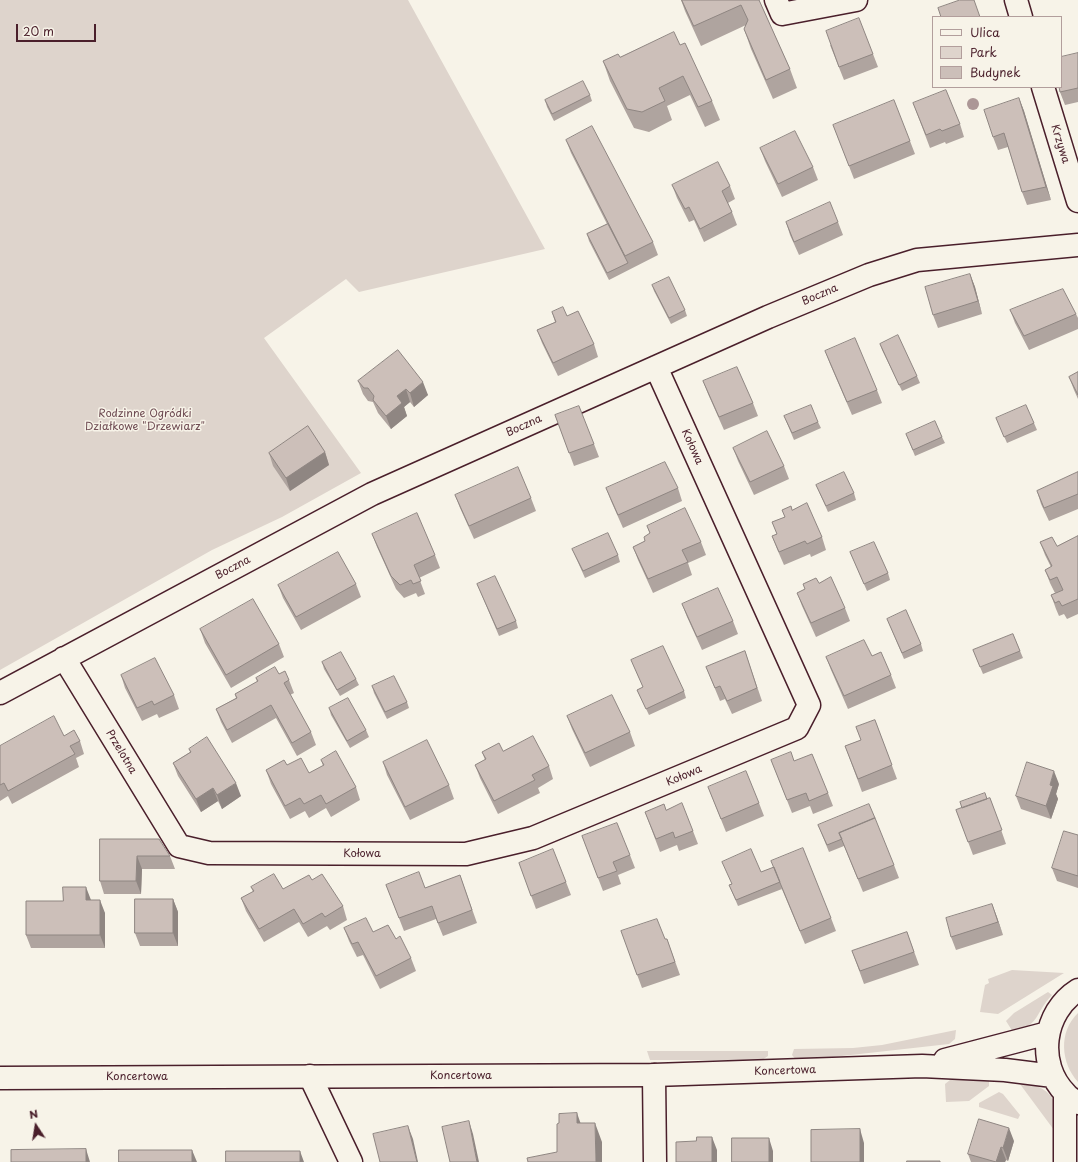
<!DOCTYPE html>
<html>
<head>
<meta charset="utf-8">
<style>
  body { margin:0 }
  #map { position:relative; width:1078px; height:1162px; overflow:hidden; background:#f7f3e8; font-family:"Playpen Sans",sans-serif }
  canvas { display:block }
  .legend { position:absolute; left:932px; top:16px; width:130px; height:72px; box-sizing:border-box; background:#f7f3e8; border:1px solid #b29e9c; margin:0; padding:5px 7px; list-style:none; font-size:12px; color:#4a1f2b }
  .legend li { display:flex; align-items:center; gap:8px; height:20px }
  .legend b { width:20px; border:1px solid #b29e9c }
  .north { position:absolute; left:16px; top:1106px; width:40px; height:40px; -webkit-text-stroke:3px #f7f3e8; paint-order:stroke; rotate:348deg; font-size:11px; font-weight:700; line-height:16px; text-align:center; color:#4a1f2b }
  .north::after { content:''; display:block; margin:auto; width:14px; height:18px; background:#4a1f2b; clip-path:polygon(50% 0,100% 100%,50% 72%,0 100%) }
  .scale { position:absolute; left:16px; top:24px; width:80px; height:18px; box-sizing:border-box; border:2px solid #4a1f2b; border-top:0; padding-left:5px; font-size:12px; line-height:14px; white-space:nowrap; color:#4a1f2b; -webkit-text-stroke:3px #f7f3e8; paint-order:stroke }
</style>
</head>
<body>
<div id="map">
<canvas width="1078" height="1162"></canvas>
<ul class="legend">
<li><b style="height:5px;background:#f7f3e8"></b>Ulica</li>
<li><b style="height:11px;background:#ded4cc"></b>Park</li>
<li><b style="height:11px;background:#ccbfb9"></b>Budynek</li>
</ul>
<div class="north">N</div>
<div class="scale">20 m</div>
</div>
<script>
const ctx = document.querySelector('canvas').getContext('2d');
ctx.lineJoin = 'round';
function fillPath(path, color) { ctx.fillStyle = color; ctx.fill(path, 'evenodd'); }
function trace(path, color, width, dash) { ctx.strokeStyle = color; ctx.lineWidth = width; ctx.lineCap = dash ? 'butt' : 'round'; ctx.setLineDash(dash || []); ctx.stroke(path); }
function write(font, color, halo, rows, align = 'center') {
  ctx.font = font + ' "Playpen Sans",sans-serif'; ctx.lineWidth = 3; ctx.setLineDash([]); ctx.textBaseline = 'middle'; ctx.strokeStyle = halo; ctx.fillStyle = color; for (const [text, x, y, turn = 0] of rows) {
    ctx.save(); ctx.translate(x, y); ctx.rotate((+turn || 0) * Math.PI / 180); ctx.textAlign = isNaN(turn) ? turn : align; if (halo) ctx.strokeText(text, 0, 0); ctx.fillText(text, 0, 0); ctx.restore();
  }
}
const green = new Path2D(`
  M0 0H408L545 249 359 292 346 279 264 338 361 473 282 517 212 550 0 670Z
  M1012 970 1064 973 998 1014 980 1012 985 985 989 983 988 979Z
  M1048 992 1052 995C1035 1012 1041 1025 1013 1032L1006 1021 1014 1013Z
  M1078 1013V1082C1061 1063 1058 1032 1078 1013Z
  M956 1030 955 1039 949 1044 797 1061 792 1055 794 1049 853 1048 882 1045Z
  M647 1051H768V1056L762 1060H650Z
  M989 1079V1086L969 1101 946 1102 945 1084 950 1080Z
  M1017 1080C1032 1083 1053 1089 1056 1108 1058 1114 1055 1123 1054 1130Z
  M999 1092 1003 1094 1020 1115 1018 1119 979 1107V1103Z`);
const street = new Path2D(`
  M776 0 782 14 856 0
  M1016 0 1021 17
  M1043 87 1078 201
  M64 658 179 846 209 853 466 854 533 838 797 728 809 705 656 367
  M0 693 372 494 768 317 869 275 917 260 1078 245
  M654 1075 655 1162
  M310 1076 351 1162`);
const secondary = new Path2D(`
  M1078 990C1043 1012 1036 1064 1066 1094 1069 1098 1074 1100 1078 1103
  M945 1060 1048 1033
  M0 1078 654 1075 922 1066 1005 1070 1053 1076
  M1065 1162V1094`);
const trees = [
  [973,104]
];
const wall = new Path2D(`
  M681 0H759L790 69 797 88 773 99 751 49 744 29 746 25 701 46 685 11Z
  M680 45 712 101 720 120 705 127 690 95 667 106 672 120 649 132 634 128 610 81 603 61 620 57Z
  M830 45 873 54 878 67 844 80Z
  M1078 53V102L1065 105 1060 92Z
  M590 95 592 101 554 121 547 107 545 100Z
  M1019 98 1024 111 1051 200 1027 205 1022 192 1008 147 998 150 993 137Z
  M913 103 960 124 964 137 946 144 945 142 930 148Z
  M833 125 910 141 915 154 854 179Z
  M566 140 653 242 658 255 609 280 589 241 587 234 607 224 571 153Z
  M760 148 813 167 818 180 782 197 765 161Z
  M672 185 730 186 735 199 728 203 732 212 737 225 704 242 694 220 689 222 677 198Z
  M786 222H838L843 235 799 255 790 235Z
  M970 274 975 287 982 314 938 328 933 315Z
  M652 285 685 310 687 316 671 324 654 291Z
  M1010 310 1076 314 1078 318V329L1029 350 1015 323Z
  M552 312 567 316 594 344 598 357 558 376 542 343 537 330 555 322Z
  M880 344 917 376 920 383 902 391 882 350Z
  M398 350 428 395 414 407 410 402 404 407 407 416 391 429 378 413 373 402 368 401 363 394 358 381Z
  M825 351 877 390 882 403 852 415 830 364Z
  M1078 372V399L1074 390 1069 377Z
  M703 381 753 403 758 416 724 430 708 394Z
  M555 415 594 444 599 457 574 466Z
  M784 416 818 422 821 428 794 440Z
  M996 418 1034 423 1037 430 1007 443Z
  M906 434 942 437 945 443 915 456Z
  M733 448 784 466 789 479 754 495 738 461Z
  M325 452 329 465 290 491 273 466 269 453Z
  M1078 472V509L1049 521 1041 504 1037 491Z
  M816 485 854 493 856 500 828 512Z
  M606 488H678L682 501 623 528 611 501Z
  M455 495 531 498 536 511 474 539 460 508Z
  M782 510H792L822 537 826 550 811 557 810 554 784 565 777 549 772 536 777 534 772 522 785 517Z
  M647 526 701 542 706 555 688 563 692 575 653 593 638 560 633 547 645 541 650 534Z
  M372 534 435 555 440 568 419 578 425 594 418 597 416 593 404 598 396 589 377 547Z
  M1078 536V614L1067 619 1064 614 1059 616 1056 609 1051 595 1062 590 1055 593 1050 583 1045 570 1051 567 1045 555 1040 542 1057 546Z
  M572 549 618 555 620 562 585 578Z
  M850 552 888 573 890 580 867 591Z
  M819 583 845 608 850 621 816 637 802 606 797 593Z
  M356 584 361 597 301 630 283 598 278 585Z
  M477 584 516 621 518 628 499 636Z
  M682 604 733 621 738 634 702 650 687 617Z
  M887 619 921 644 923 651 904 659Z
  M200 629 279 644 284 657 231 688 205 643Z
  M1013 634 1023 658 983 674 973 650Z
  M745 651 762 701 732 714 725 699 720 701 706 667Z
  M872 656 891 675 896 688 848 709 831 670 826 657Z
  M631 660 684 691 686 698 649 715 637 690 643 687Z
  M322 662 356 679 359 685 340 696 324 669Z
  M279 674 289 680 294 693 290 695 311 732 316 745 297 756 276 718 232 743 221 722 216 709 236 698 235 694 257 682 256 678Z
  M121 675 174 695 179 709 159 718 157 714 142 721 125 688Z
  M372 686 407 702 409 708 387 719 374 693Z
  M329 708 366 730 369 737 350 748 331 715Z
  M567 716 630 732 635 746 590 767 572 729Z
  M875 720 897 779 862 792 845 746 861 740 856 727Z
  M64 736 80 741 84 754 76 758 79 767 12 804 8 796 0 801V746Z
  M189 749 241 796 222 809 218 801 201 812 178 776 173 763 190 752Z
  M503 751 549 766 553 779 538 788 540 793 498 814 480 778 475 765 485 760 482 752Z
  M321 760 356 787 360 800 331 817 326 808 309 818 305 811 290 819 271 784 266 770 287 765 309 773 323 766Z
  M771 760 794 761 828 793 833 806 813 814 810 806 792 813Z
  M383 762 449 785 454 799 410 820 387 775Z
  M1059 784 1056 794 1058 799 1051 819 1021 809 1016 796Z
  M708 787 759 803 764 816 726 832Z
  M990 798 1006 844 973 855 956 810Z
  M666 810 693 831 698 844 679 851 677 845 660 852 645 812Z
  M818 825 894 865 899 878 863 892 844 846 829 852Z
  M1078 835V888L1057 881 1052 868Z
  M582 836 630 855 635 868 618 875 621 884 603 891Z
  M100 839 170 856 175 869H142L141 894H104L100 881Z
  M519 863 566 882 571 895 536 909Z
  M774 867 831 918 836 931 805 944 781 887 782 889 738 906 729 885Z
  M460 875 477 923 443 936 436 919 404 931 386 885 425 888Z
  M312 880 343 906 347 920 330 930 327 926 308 937 299 922 264 942 246 911 241 898 253 892 251 887 283 889Z
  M173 899 178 912V946H140L135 933Z
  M91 900 105 913V948H31L26 935Z
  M992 904 1003 935 956 950 951 937Z
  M344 928 373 932 411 958 416 971 380 989 363 955 357 957 349 941Z
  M621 931 665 939H667L680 975 642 988Z
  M907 932 919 965 864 984 852 951Z
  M1014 1141 1008 1161 1006 1160 1005 1162H971L968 1154Z`);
const shadedWall = new Path2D(`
  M1019 98 1024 111 1051 200 1046 187Z
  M970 274 975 287 982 314 978 301Z
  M423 382 428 395 414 407 410 393Z
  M406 389 410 402 404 407 407 416 391 429 386 416 397 396Z
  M325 452 329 465 290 491 286 478Z
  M1054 771 1059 784 1056 794 1058 799 1051 819 1046 806 1050 785Z
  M236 783 241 796 222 809 217 795Z
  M213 788 218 801 201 812 196 799Z
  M137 856 142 869 141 894 136 881Z
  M86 887 91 900H86Z
  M173 899 178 912V946L173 933Z
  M100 900 105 913V948L100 935Z
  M992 904 997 917 1003 935 998 922Z
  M577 1113 584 1133 577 1123Z
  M469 1121 473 1134 479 1162H477Z
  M595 1123 602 1142V1162H596Z
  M408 1126 413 1139 418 1162H417Z
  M1009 1128 1014 1141 1008 1161 1003 1148Z
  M860 1129 864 1143V1162H860Z
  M712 1137 717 1150V1162H712Z
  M769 1138 773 1151V1162H769Z
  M1001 1147 1006 1160 1005 1162H996Z
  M86 1149 90 1162H86Z
  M192 1150 197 1162H192Z
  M300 1151 304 1162H300Z`);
const building = new Path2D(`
  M682 0H759L790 69 766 80 744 29 748 20 741 5 694 26Z
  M960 0H974L980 17H941L938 8Z
  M859 18 873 54 839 67 826 31Z
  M674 32 680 45 685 43 712 101 698 107 683 76 659 88 665 101 642 112 627 109 603 61 618 54 620 57Z
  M1078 53V88L1060 92 1059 87H1061V57Z
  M583 81 590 95 552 114 545 100Z
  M946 90 960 124 942 131 940 129 926 135 913 103Z
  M1019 98 1046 187 1022 192 1004 133 993 137 984 110Z
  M894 100 910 141 849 166 833 125Z
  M592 126 653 242 625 256 566 140Z
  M795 131 813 167 778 184 760 148Z
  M718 162 730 186 722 191 732 212 700 229 689 207 685 209 672 185Z
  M830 202 838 222 794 242 786 222Z
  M608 224 628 263 607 273 587 234Z
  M970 274 978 301 933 315 925 287Z
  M669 277 685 310 669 318 652 285Z
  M1063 289 1076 314 1024 336 1010 310Z
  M563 307 567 316 578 311 594 344 553 363 537 330 556 322 552 312Z
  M898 335 917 376 899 385 880 344Z
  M855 338 877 390 847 402 825 351Z
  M398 350 423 382 410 393 406 389 397 396 402 403 386 416 373 400 374 396 368 388H364L358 381Z
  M737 367 753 403 719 417 703 381Z
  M1078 372V395L1069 377Z
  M811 405 818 422 792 433 784 416Z
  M1026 405 1034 423 1004 437 996 418Z
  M579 406 594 444 569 453 555 415Z
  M935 421 942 437 913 450 906 434Z
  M308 426 325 452 286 478 269 453Z
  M767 431 784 466 750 482 733 448Z
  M665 462 678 488 618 515 606 488Z
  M518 467 531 498 469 526 455 495Z
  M844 472 854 493 826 506 816 485Z
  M1078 472V494L1044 508 1037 491Z
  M807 503 822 537 807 544 805 541 779 552 772 536 777 534 772 522 785 517 782 510 791 506 792 510Z
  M685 508 701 542 682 550 688 562 648 579 633 547 645 541 644 537 650 533 647 526Z
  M417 513 435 555 414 565 421 581 413 584 411 580 400 585 391 576 372 534Z
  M608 533 618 555 583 571 572 549Z
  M1078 536V599L1062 606 1059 601 1055 603 1051 595 1063 590 1057 577 1050 580 1045 570 1052 566 1040 542 1052 537 1057 546Z
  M874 542 888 573 864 584 850 552Z
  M338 552 356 584 296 617 278 585Z
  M495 576 516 621 497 629 477 584Z
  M831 577 845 608 811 623 797 593 805 589 803 584 816 578 819 583Z
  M718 588 733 621 697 637 682 604Z
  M253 599 279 644 226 675 200 629Z
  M906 610 921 644 902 653 887 619Z
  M1013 634 1020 651 980 667 973 650Z
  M864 640 872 656 881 652 891 675 844 696 826 657Z
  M663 646 684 691 646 709 637 690 643 687 631 660Z
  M745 651 757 688 727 701 720 686 715 688 706 667Z
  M341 652 356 679 337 690 322 662Z
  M155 658 174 695 154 705 152 701 137 708 121 675Z
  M275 667 279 674 285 671 289 680 284 683 311 732 292 743 271 705 227 730 216 709 237 698 235 694 258 681 256 678Z
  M394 676 407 702 385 712 372 686Z
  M612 695 630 732 585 753 567 716Z
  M348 698 366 730 347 741 329 708Z
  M54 716 64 736 74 730 80 741 70 746 75 754 8 791 4 783 0 785V746Z
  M875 720 892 765 858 779 845 746 861 740 856 727Z
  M533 736 549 766 532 775 535 780 494 801 475 765 486 759 482 752 499 743 503 751Z
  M207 737 236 783 217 795 213 788 196 799 173 763 191 752 189 749Z
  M427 740 449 785 405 807 383 762Z
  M336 751 356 787 326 804 321 795 304 804 300 798 285 806 266 770 284 760 287 765 301 758 309 773 324 765 321 760Z
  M791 752 794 761 812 754 828 793 809 801 806 793 787 800 771 760Z
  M1027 762 1054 771 1050 785 1053 786 1046 806 1016 796Z
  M746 771 759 803 721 819 708 787Z
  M985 793 987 799 962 808 960 802Z
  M990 798 1002 830 968 842 956 810Z
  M682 803 693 831 675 838 673 832 656 839 645 812 664 804 666 810Z
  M869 804 875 818 839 833 842 839 827 845 818 825Z
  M875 818 894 865 858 879 839 833Z
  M617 823 630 855 613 862 617 871 598 878 582 836Z
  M1064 831 1078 835V876L1052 868Z
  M100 839H159L170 856H137L136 881H100Z
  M803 848 831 918 800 931 771 861Z
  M553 849 566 882 531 896 519 863Z
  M751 849 761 872 774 867 780 882 736 900 729 885 732 884 722 862Z
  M419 872 425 888 460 875 472 910 438 923 432 906 399 918 386 885Z
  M274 874 283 889 309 875 312 880 322 874 343 906 325 917 322 913 303 924 294 909 259 929 241 898 254 891 251 887Z
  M63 887H86V900H100V935H26V901H63Z
  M135 899H173V933H135Z
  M992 904 998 922 951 937 946 918Z
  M366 918 373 932 388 925 396 939 400 936 411 958 376 976 358 942 352 944 344 928Z
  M657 919 665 939H667L675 962 637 975 621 931Z
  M907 932 914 952 860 971 852 951Z
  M577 1113V1123H595L596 1162H528L527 1158 557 1152V1124L559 1123V1114Z
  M979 1119 1009 1128 1003 1148 1001 1147 996 1162 968 1154Z
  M469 1121 477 1162H450L442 1127Z
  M408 1126 417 1162H380L373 1134Z
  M860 1129V1162H811V1130Z
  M697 1137H712V1162H676V1142L696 1141Z
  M732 1138H769V1162H732Z
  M86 1149V1162H11V1150Z
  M119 1150H192V1162H119Z
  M226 1151H300V1162H226Z
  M907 1161H940V1162H907Z`);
const streetNames = [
  ["Krzywa",1060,144,73],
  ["Boczna",820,295,-23],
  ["Boczna",524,426,-24],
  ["Kołowa",692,447,66],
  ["Boczna",233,568,-28],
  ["Przelotna",121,752,59],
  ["Kołowa",684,776,-23],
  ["Kołowa",362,854],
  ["Koncertowa",785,1071,-2],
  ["Koncertowa",461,1076],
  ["Koncertowa",137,1077]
];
const parkNames = [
  ["Rodzinne Ogródki",145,414],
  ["Działkowe \"Drzewiarz\"",145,427]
];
fillPath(green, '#ded4cc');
trace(street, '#4a1f2b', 25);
trace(secondary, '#4a1f2b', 25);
trace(street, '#f7f3e8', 22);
trace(secondary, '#f7f3e8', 22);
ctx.fillStyle = '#ac9796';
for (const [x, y] of trees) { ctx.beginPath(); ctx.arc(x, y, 6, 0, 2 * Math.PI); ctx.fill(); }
fillPath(wall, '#afa49f');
fillPath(shadedWall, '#8f8682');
fillPath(building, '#ccbfb9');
trace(building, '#8f8682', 1);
write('11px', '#4a1f2b', '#f7f3e8', streetNames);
write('11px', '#6f4c53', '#f7f3e8', parkNames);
</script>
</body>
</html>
